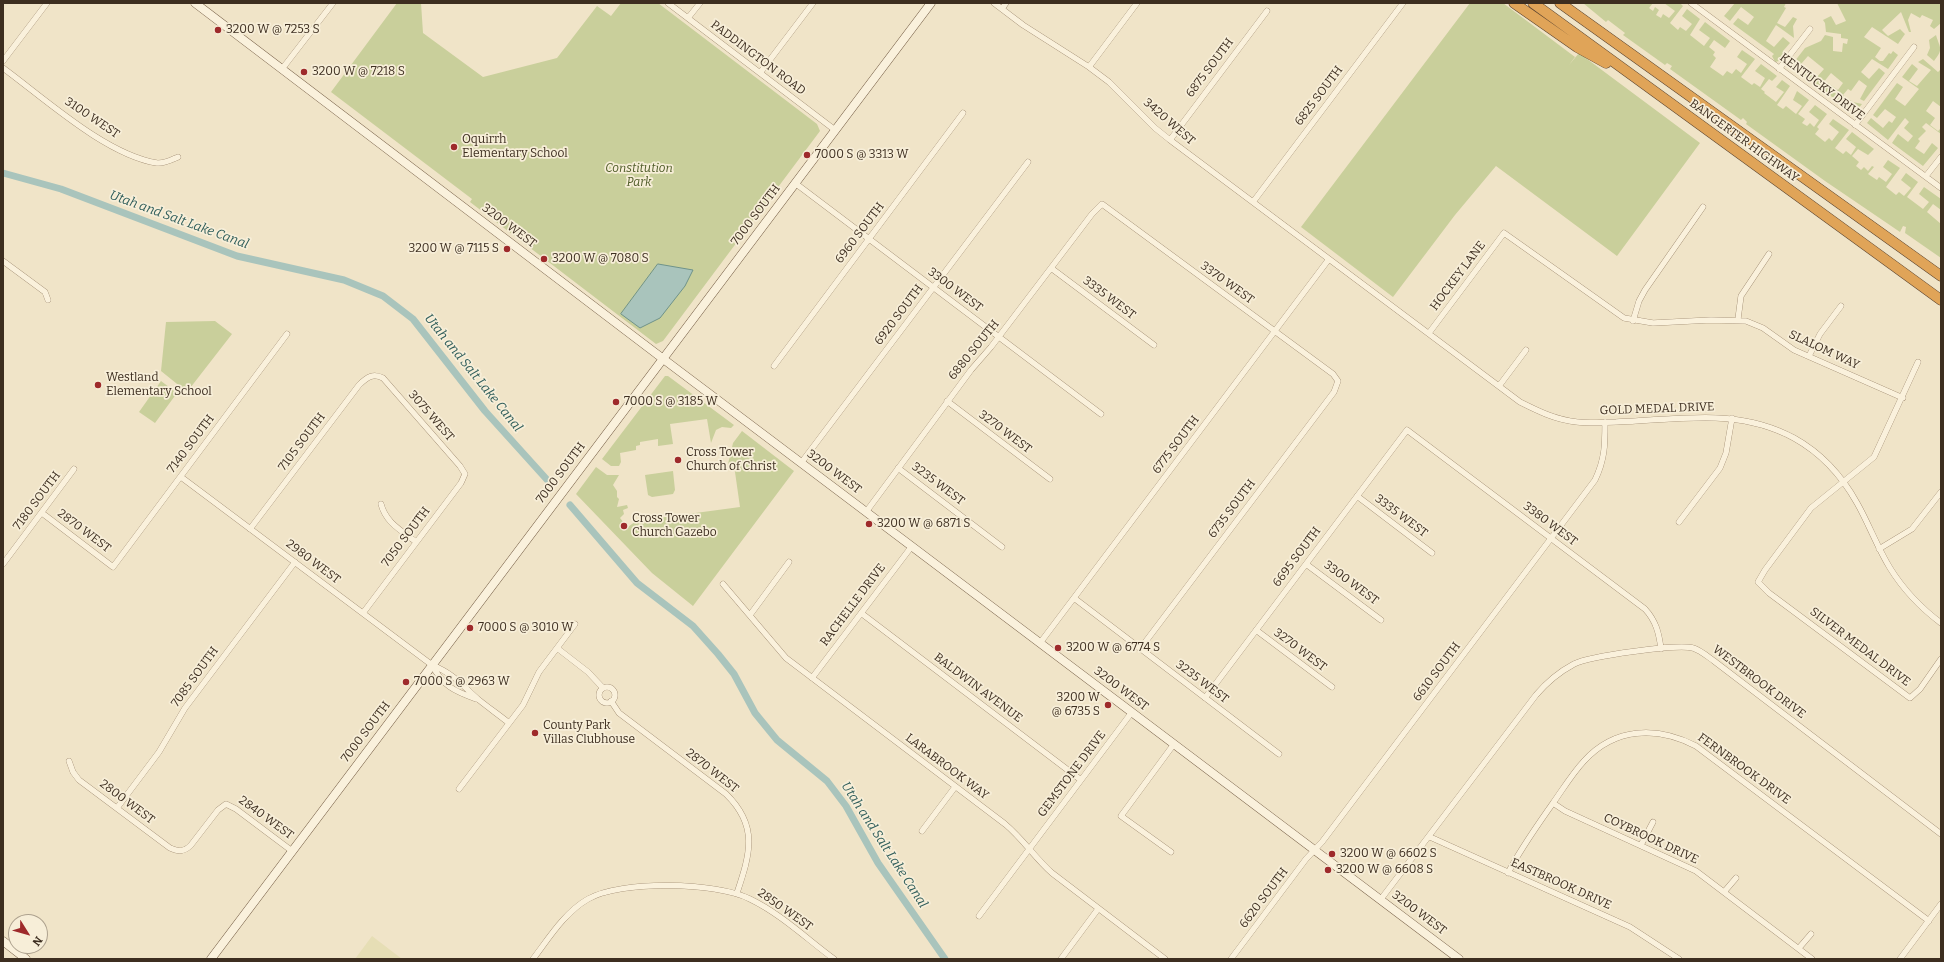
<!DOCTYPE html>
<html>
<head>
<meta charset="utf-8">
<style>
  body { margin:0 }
  #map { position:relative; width:1944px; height:962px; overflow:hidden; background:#f0e4c8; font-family:Bitter,serif }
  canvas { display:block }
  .frame { position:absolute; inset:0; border:4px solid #3d2e20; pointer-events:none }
  .north { position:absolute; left:8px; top:914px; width:40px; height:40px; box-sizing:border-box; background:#f7eed8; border:1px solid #ada18e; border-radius:50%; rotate:127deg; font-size:11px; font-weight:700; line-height:16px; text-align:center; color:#3d2e20 }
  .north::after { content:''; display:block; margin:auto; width:14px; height:18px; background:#9e2a2b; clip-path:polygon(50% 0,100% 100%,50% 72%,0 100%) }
</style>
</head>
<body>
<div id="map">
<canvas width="1944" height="962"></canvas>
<div class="frame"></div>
<div class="north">N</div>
</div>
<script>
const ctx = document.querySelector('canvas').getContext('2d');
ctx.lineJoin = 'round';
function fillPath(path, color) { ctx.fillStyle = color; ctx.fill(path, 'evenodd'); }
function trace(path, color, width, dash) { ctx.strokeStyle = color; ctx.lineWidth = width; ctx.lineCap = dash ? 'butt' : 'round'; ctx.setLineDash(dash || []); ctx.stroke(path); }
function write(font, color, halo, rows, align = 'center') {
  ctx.font = font + ' Bitter,serif'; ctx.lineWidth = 3.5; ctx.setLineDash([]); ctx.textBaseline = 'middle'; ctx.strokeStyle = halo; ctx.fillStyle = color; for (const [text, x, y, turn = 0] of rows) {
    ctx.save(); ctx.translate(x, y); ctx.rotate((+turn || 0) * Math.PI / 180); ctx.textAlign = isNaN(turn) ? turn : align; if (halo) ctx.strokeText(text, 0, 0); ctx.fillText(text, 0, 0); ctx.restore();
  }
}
const farmland = new Path2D(`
  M372 936 402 959H355Z`);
const green = new Path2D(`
  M397 3H421L423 33 483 77 557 58 597 6 611 16 621 3H658L817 124 820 131 663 341 656 344 470 202 472 199 331 92Z
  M1470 3H1503L1575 57 1569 65 1579 53 1700 143 1617 256 1496 166 1455 215 1393 297 1301 227Z
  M1583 3H1653L1649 8 1653 11 1655 7 1659 10 1656 15 1661 18 1663 14 1669 18 1675 11 1664 3H1680L1683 6 1670 23 1678 30 1680 27 1686 31 1692 24 1682 16 1687 9 1700 19 1690 35 1704 46 1710 38 1699 30 1705 22 1730 41 1725 48 1714 40 1709 47 1715 52 1713 55 1716 58 1710 67 1723 76 1727 71 1732 74 1736 69 1741 73 1747 64 1737 57 1742 50 1755 59 1741 77 1752 85 1754 83 1760 87 1765 78 1755 71 1761 64 1777 76 1772 81 1769 79 1761 89 1765 92 1764 93 1776 102 1784 92 1776 87 1782 80 1790 86 1777 105 1783 109 1786 106 1796 114 1802 106 1793 100 1797 91 1809 100 1798 114 1805 119 1802 123 1807 126 1810 123 1814 127 1819 120 1809 112 1815 105 1827 114 1817 127 1819 129 1815 134 1825 142 1829 138 1832 141 1839 132 1829 124 1833 119 1849 130 1835 148 1843 154 1846 151 1851 155 1856 147 1846 139 1852 132 1874 149 1868 155 1858 149 1852 156 1859 162 1856 166 1861 170 1864 167 1868 171 1872 166 1874 167 1868 174 1877 180 1879 177 1886 182 1892 174 1883 167 1888 160 1900 168 1886 187 1896 195 1899 192 1904 196 1911 188 1901 180 1906 173 1918 182 1907 197 1923 209 1929 202 1919 194 1924 187 1941 199V210L1933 204 1927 212 1941 224V258L1905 233 1906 227 1903 226 1900 232 1825 181 1746 124 1747 122 1743 118 1741 120 1670 69 1672 66 1667 63 1665 65 1623 35 1625 33 1608 20 1606 22Z
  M1735 3H1786L1784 7 1786 8 1777 23 1785 27 1793 17 1797 19 1793 26 1794 38 1776 25 1766 41 1774 47 1783 37 1790 43 1783 51 1786 53 1783 60 1775 62 1772 56 1774 54 1733 24 1738 18 1748 25 1754 17 1741 7 1730 21 1724 16Z
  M1837 3H1941V23L1934 29 1930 26 1933 20 1922 15 1920 18 1911 13 1908 20 1911 32H1909L1901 12 1882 30 1888 36 1900 29 1905 34 1898 44 1872 27 1864 37 1881 48 1875 57 1880 61H1883L1889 53 1891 54 1893 51 1898 55 1888 69 1872 59 1861 72 1869 79 1879 68 1885 73 1864 101 1860 99 1867 86 1859 80 1851 91 1848 89 1843 95 1853 102 1862 104 1854 114 1823 90 1828 83 1838 90 1843 83 1831 73 1819 88 1803 75 1806 70 1817 77 1824 69 1808 56 1801 64 1804 67 1799 73 1791 66 1805 48 1821 41 1825 35 1833 37V51L1842 52 1843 43 1847 44 1848 39 1841 38V34L1826 32 1825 23 1823 20 1831 16 1836 25 1846 21Z
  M1936 35C1940 49 1944 48 1934 61L1927 55 1930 48 1929 40Z
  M1923 59 1938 72 1941 69V107L1933 101 1926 111 1935 118 1930 125 1938 131 1941 128V134L1926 123 1922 127 1926 131 1918 139 1920 141 1915 148 1924 154 1932 143 1938 148 1923 166 1892 143 1898 134 1908 142 1913 136 1904 128 1909 122 1905 118 1888 140 1867 123 1871 118 1883 128 1889 121 1892 123 1896 117 1885 109 1877 118 1873 115 1897 83 1903 87 1895 99 1905 106 1919 89 1902 77 1912 64 1918 69 1909 81 1917 86 1931 70 1918 62Z
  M215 321 232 334 187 392 161 371 166 322Z
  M665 376H668L734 425 731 428 722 427 716 430 711 443 707 419 670 424 673 444 658 446V439L640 442V445L636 446V450L620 453 621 462 619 466H611L602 459Z
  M161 381 177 393 155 423 139 412Z
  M742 431 794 471 693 606 652 573 576 494 596 467 607 475H619L613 485 617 491V497L619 499 617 507 627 505 628 508 623 510 624 514 620 518 624 523 621 526 624 530 636 521 740 507 734 465 730 466 728 464 733 443Z
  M673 471 675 490 673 494 652 497 648 495 645 475Z`);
const water = new Path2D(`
  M658 264 693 270 685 286 660 318 640 328 621 314Z`);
const canal = new Path2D(`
  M3 173 61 189 237 256 344 280 383 296 413 319 485 411 550 483
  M570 505 637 583 693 626 718 654 734 674 755 713 777 740 827 781 846 806 878 863 945 959`);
const street = new Path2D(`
  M668 3 835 130
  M994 3 1023 25 1089 67 1109 82 1155 128 1170 140 1520 402C1538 411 1556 420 1577 422 1590 424 1603 422 1616 422 1679 420 1737 407 1794 438 1821 453 1842 476 1857 503 1869 524 1877 547 1890 568 1903 589 1921 608 1941 623
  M1691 3 1941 188
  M1002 9 1006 3
  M688 18 700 3
  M3 61 47 3
  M1089 67 1137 3
  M3 68C44 98 106 155 157 163 164 164 171 160 178 157
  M282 69 333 3
  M1779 69 1810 29
  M760 73 813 3
  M1855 125 1914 47
  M1170 140 1267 11
  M1926 176 1941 157
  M795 183 1101 414
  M1253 202 1403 3
  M3 261 45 292 48 300
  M1051 268 1154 345
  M1738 319 1741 296 1769 254
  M1633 321 1639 301 1645 290 1703 207
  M1429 333 1504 233 1624 318 1653 323 1711 320 1746 321 1763 328 1794 350 1903 398
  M1809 356 1820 334 1841 306
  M1918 362 1874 457 1811 508 1765 570 1758 582 1769 593 1910 698 1920 689 1941 659
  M774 366 963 113
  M1499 386 1526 350
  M947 401 1050 479
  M801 463 1028 162
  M898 468 1002 547
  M181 477 432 665C456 675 461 685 479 700 489 708 499 715 509 723
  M1357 496 1432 553
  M381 504C386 523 401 530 416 542
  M866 512 971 370 991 347 1092 214 1102 204 1333 374 1338 381 1334 392 1140 649
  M42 513 113 567 287 334
  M1679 522 1720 468 1726 453 1732 418
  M250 529 359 385C367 377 373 373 383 378L460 466 465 474 461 483 363 613
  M1879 549 1912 529 1941 492
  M3 564 74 469
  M1306 564 1381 620
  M723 584 786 658 1005 824C1023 839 1035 858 1052 873L1165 959
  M1074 598 1279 754
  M861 613 1081 780
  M750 615 789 562
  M1256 630 1332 687
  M1040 643 1329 259
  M557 648 588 672 603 688
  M432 665C443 686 454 691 476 699
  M812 678 912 546
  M599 695a8 8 0 1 1 16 0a8 8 0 1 1-16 0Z
  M1205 698 1407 430 1645 609C1656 621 1659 633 1661 649
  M611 701 619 713 726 794C759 826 750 854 737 893
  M69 761 73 772 79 780 170 848C179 852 184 852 191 845L218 810 226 804 236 809 292 851
  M459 789 523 705 539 672 575 624
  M1553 803 1565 811 1696 871 1812 959
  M117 808 159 752 185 708 295 562
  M922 831 955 787
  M1430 837 1630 927 1679 959
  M1641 845 1653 822
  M1171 852 1121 816 1174 744
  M1508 873C1521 848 1537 826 1553 803 1563 789 1572 774 1584 761 1615 727 1657 726 1696 746L1929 921
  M1724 892 1736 878
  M1381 899 1536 695C1547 682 1559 672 1574 664 1590 656 1676 644 1693 648 1700 650 1707 656 1714 661L1941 834
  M979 916 1132 712
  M1799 948 1811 934
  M533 959C549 938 564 913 588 899 621 880 716 882 750 899 781 914 807 939 834 959
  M1061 959 1098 909
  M1231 959 1306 859 1322 842 1595 480C1605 459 1605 445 1605 422
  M1900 959 1941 904`);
const secondary = new Path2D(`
  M195 3 662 358 1459 959
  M3 941 26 959
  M211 959 931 3`);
const highway = new Path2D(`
  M1514 3 1577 47 1606 63
  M1533 3 1941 300
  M1560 3 1941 276`);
const markers = [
  [218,30,4,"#9e2a2b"],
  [304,72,4,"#9e2a2b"],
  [454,147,4,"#9e2a2b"],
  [807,155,4,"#9e2a2b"],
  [507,249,4,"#9e2a2b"],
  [544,259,4,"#9e2a2b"],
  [98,385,4,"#9e2a2b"],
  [616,402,4,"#9e2a2b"],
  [678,460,4,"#9e2a2b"],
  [869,524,4,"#9e2a2b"],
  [624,526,4,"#9e2a2b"],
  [470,628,4,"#9e2a2b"],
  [1058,648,4,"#9e2a2b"],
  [406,682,4,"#9e2a2b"],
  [1108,705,4,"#9e2a2b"],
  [535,733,4,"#9e2a2b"],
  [1332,854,4,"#9e2a2b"],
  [1328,870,4,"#9e2a2b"]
];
const poiNames = [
  ["3200 W @ 7253 S",226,30],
  ["3200 W @ 7218 S",312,72],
  ["Oquirrh",462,140],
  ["Elementary School",462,154],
  ["7000 S @ 3313 W",815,155],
  ["3200 W @ 7115 S",499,249,"right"],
  ["3200 W @ 7080 S",552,259],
  ["Westland",106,378],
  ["Elementary School",106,392],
  ["7000 S @ 3185 W",624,402],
  ["Cross Tower",686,453],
  ["Church of Christ",686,467],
  ["Cross Tower",632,519],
  ["Church Gazebo",632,533],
  ["3200 W @ 6871 S",877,524],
  ["7000 S @ 3010 W",478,628],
  ["3200 W @ 6774 S",1066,648],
  ["7000 S @ 2963 W",414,682],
  ["3200 W",1100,698,"right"],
  ["@ 6735 S",1100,712,"right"],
  ["County Park",543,726],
  ["Villas Clubhouse",543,740],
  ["3200 W @ 6602 S",1340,854],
  ["3200 W @ 6608 S",1336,870]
];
const streetNames = [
  ["PADDINGTON ROAD",758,58,37],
  ["6875 SOUTH",1210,68,-53],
  ["KENTUCKY DRIVE",1822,87,37],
  ["6825 SOUTH",1319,96,-53],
  ["3100 WEST",92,118,34],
  ["3420 WEST",1169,122,41],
  ["BANGERTER HIGHWAY",1744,141,36],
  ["7000 SOUTH",756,215,-53],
  ["3200 WEST",509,226,37],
  ["6960 SOUTH",860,233,-53],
  ["HOCKEY LANE",1458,276,-53],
  ["3370 WEST",1227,283,36],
  ["3300 WEST",955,290,37],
  ["3335 WEST",1109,298,37],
  ["6920 SOUTH",899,315,-53],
  ["6880 SOUTH",974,350,-51],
  ["SLALOM WAY",1824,350,25],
  ["GOLD MEDAL DRIVE",1657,409,-2],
  ["3075 WEST",431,416,49],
  ["3270 WEST",1005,432,37],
  ["7105 SOUTH",302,442,-53],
  ["7140 SOUTH",191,444,-53],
  ["6775 SOUTH",1176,445,-53],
  ["3200 WEST",834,472,37],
  ["7000 SOUTH",561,473,-53],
  ["3235 WEST",938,484,37],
  ["7180 SOUTH",37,501,-53],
  ["6735 SOUTH",1232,509,-53],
  ["3335 WEST",1401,516,37],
  ["3380 WEST",1550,524,37],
  ["2870 WEST",84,531,37],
  ["7050 SOUTH",406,537,-53],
  ["6695 SOUTH",1297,557,-53],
  ["2980 WEST",313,562,37],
  ["3300 WEST",1351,583,37],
  ["RACHELLE DRIVE",853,605,-53],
  ["SILVER MEDAL DRIVE",1860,647,37],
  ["3270 WEST",1300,650,37],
  ["6610 SOUTH",1437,672,-53],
  ["7085 SOUTH",195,677,-54],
  ["3235 WEST",1202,682,37],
  ["WESTBROOK DRIVE",1759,682,37],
  ["BALDWIN AVENUE",978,688,37],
  ["3200 WEST",1121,689,37],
  ["7000 SOUTH",366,732,-53],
  ["LARABROOK WAY",947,767,37],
  ["FERNBROOK DRIVE",1744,769,36],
  ["2870 WEST",712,771,38],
  ["GEMSTONE DRIVE",1072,774,-53],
  ["2800 WEST",127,802,37],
  ["2840 WEST",266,818,36],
  ["COYBROOK DRIVE",1651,839,25],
  ["EASTBROOK DRIVE",1561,884,24],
  ["6620 SOUTH",1264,898,-53],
  ["2850 WEST",785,910,35],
  ["3200 WEST",1419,913,37]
];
const parkNames = [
  ["Constitution",639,169],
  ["Park",639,183]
];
const waterNames = [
  ["Utah and Salt Lake Canal",179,220,20],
  ["Utah and Salt Lake Canal",473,373,51],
  ["Utah and Salt Lake Canal",884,845,57]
];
fillPath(farmland, '#e6deb5');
fillPath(green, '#c9cf9b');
fillPath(water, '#a9c4bc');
trace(water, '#6f938a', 1);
trace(canal, '#a9c4bc', 7);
trace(street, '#8d765c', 6);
trace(secondary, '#6f573f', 9);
trace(highway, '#5b4430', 11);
trace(street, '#faf1dc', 5.5);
trace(secondary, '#faf1dc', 8);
trace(highway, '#e0a458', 10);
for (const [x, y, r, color] of markers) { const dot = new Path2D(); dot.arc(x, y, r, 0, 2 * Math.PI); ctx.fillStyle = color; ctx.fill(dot); trace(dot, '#f7eed8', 1.5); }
write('12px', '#3d2e20', '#f7eed8', poiNames, 'left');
write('12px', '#3d2e20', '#f7eed8', streetNames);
write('italic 12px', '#4d5a26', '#f7eed8', parkNames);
write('italic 13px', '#2f5d5a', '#f7eed8', waterNames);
</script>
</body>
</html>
